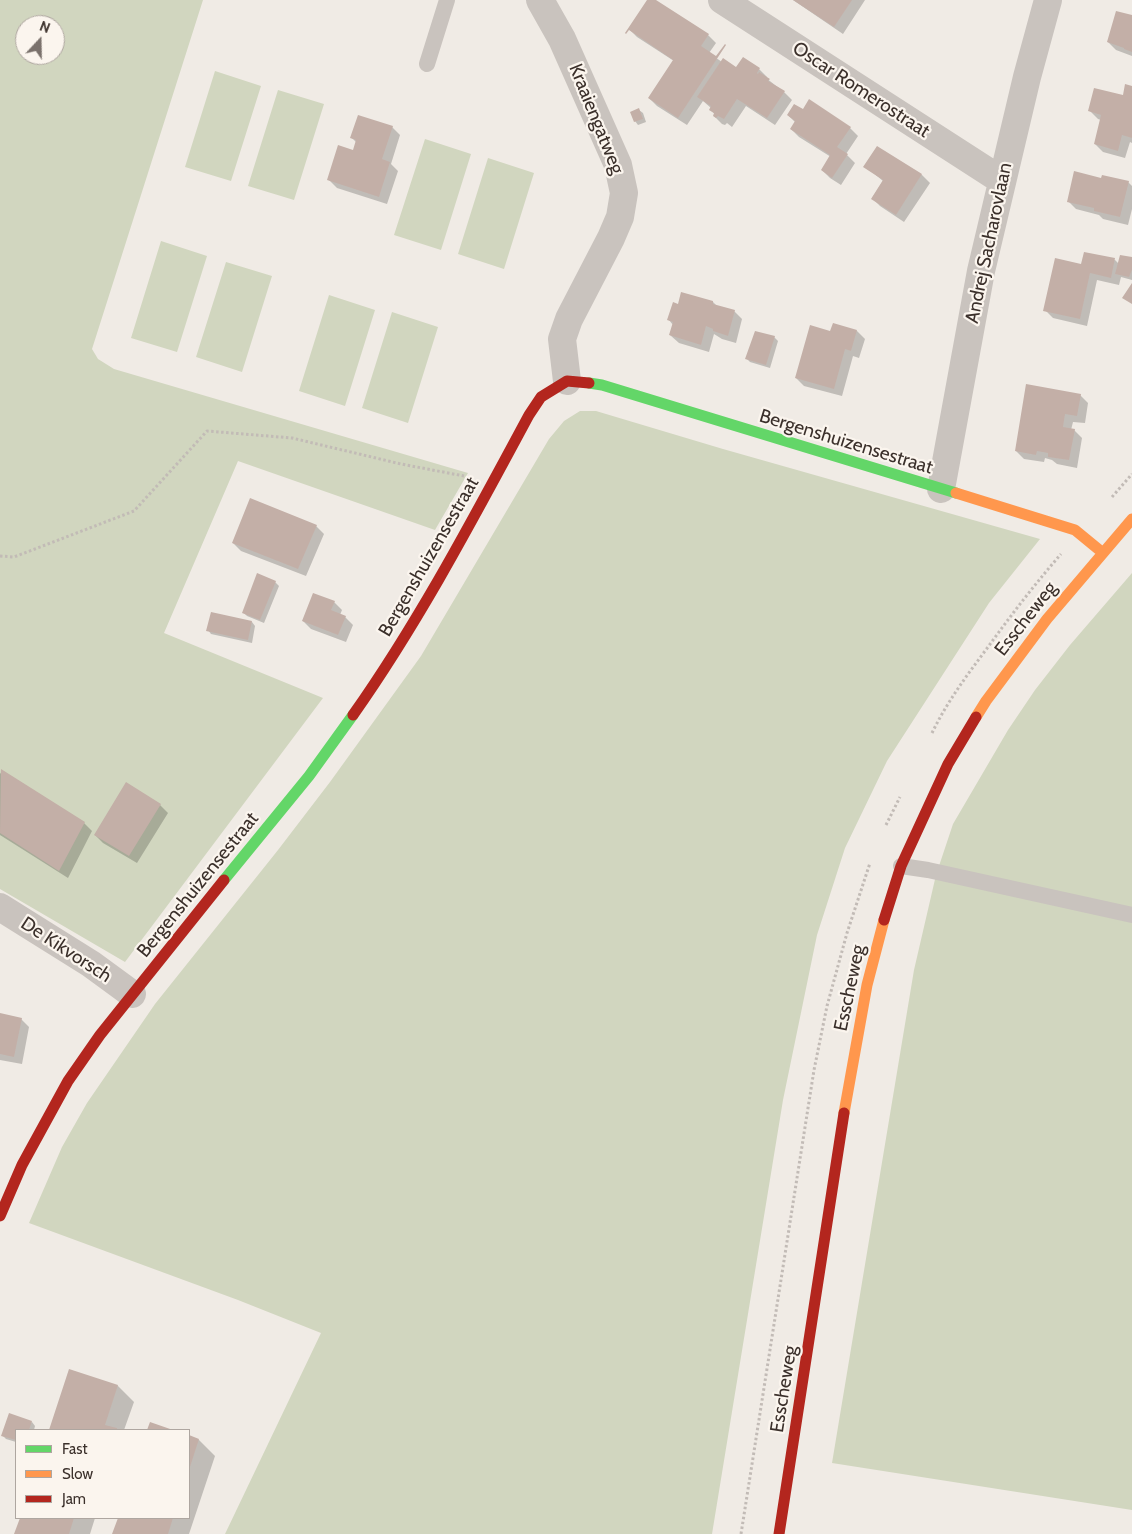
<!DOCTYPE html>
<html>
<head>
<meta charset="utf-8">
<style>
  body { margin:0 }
  #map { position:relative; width:1132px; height:1534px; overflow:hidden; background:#f0ebe5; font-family:Cabin,sans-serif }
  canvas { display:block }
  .legend { position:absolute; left:15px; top:1429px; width:175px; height:90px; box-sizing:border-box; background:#fbf5ee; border:1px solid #aea6a0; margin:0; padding:6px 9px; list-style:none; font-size:15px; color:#3b302b }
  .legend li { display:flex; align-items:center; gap:10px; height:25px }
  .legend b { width:25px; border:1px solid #aea6a0 }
  .north { position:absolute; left:15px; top:15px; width:50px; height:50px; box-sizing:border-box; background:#fbf5ee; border:1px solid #aea6a0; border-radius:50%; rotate:21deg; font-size:14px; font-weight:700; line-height:20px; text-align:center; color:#3b302b }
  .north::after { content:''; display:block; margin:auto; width:18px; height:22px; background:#7a716c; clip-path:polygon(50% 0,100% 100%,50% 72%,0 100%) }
</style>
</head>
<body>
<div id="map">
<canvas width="1132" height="1534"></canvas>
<ul class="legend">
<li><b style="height:6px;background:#63d668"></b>Fast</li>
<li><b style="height:6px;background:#ff974d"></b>Slow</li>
<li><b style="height:6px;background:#b3261e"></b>Jam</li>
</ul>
<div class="north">N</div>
</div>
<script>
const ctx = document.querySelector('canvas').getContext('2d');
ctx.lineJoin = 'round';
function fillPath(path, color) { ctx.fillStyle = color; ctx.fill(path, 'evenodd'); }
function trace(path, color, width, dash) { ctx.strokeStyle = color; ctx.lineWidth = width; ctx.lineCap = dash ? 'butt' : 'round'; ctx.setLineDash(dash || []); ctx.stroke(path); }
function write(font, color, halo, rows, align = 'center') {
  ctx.font = font + ' Cabin,sans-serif'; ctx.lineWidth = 4.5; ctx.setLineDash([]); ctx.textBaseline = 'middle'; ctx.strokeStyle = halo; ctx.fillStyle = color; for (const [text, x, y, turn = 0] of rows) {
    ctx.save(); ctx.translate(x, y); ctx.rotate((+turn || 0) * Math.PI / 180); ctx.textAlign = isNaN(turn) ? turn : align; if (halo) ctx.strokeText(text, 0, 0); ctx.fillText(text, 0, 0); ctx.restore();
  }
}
const green = new Path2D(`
  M0 0H203L92 349 98 359 114 369 468 473 435 530 238 461 164 633 323 698 125 962 0 889ZM25 25H55V55H25Z
  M215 71 261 86 231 181 185 167Z
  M278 90 324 104 294 200 248 186Z
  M425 139 471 154 441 250 394 235Z
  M488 158 534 173 504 269 458 254Z
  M161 241 207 256 177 352 131 338Z
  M226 262 272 276 242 372 196 357Z
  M329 295 375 310 345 406 299 391Z
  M392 312 438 327 408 423 362 408Z
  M580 411H596L723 449 1040 539 989 603 887 761 845 848 817 935 783 1100 712 1534H225L321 1333 238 1300 29 1223 62 1147 87 1103 155 1004 278 850 330 782 421 656 549 439 564 421Z
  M1132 573V1510L832 1463 914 970 936 875 953 824 1008 730 1035 690 1070 645Z`);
const shadow = new Path2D(`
  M648 0H654L708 35 716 43 709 53 722 62 737 69H759L767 77 766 78 784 92 792 100 775 125 746 106 732 127 727 123 725 125 722 124 714 116 715 114 710 110 711 108 703 101 687 125 657 106 649 98 674 61 637 37 629 29Z
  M793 0H865L843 34Z
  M1132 16V56L1116 50 1108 42Z
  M1132 87V143L1130 142 1125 158 1103 152 1095 144 1101 120 1098 119 1090 111 1124 97Z
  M639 110 643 113 646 122 638 125 635 121Z
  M803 111 850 128 858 136 846 154 855 163 841 185 830 178 822 170 831 157 799 137 791 129 795 122 788 115Z
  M392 127 400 135 391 164 398 171 387 204 337 188 329 180 354 152 357 143 352 138Z
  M877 147 922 175 930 183 904 222 880 206 872 198 883 181 865 166Z
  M1102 180 1128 182 1132 186V209L1128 225 1103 219 1099 215 1076 209 1068 201Z
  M1085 253 1115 260 1119 264 1132 259V280L1121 277 1119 285 1097 280 1087 326 1053 318 1045 310 1082 265Z
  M713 302 717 306 734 311 742 319 736 343 722 339 714 334 709 352 679 343 670 335 673 325 669 320Z
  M857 331 865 339 859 358 853 356 842 396 804 386 796 378 831 333Z
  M774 337 778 341 770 368 750 362 746 358Z
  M1080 395 1088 403 1085 423 1073 422 1071 430H1074L1082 438 1077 468 1057 464 1052 460 1045 458 1044 462 1024 459 1016 451Z
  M316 526 324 534 306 576 241 551 233 543Z
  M275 582 279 586 264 623 247 616 243 612Z
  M334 602 342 610 340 615 345 617 353 625 346 642 311 629 303 621Z
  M252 622 255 626 252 643 211 634 208 630Z
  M2 771 84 823 92 831 68 878 0 835V774Z
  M160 805 168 813 137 863 103 843 95 835Z
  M0 1015 21 1019 29 1027 22 1064 0 1060Z
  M70 1370 118 1386 134 1402 124 1430H50Z
  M32 1422 35 1426 34 1430H16V1442L6 1439 2 1435Z
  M189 1436 199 1440 215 1456 189 1534H114L119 1518H189Z
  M21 1518H95L90 1534H16Z`);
const building = new Path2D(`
  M647 0H656L709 34 701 46 716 56 725 44 726 45 678 118 648 98 673 60 629 30 626 34 625 33Z
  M793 0H852L834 27Z
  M1116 11 1132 15V52L1124 49V48L1107 42Z
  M743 57 760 68 757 73 758 74 759 72 770 79 768 81 785 91 767 118 737 99 724 119 718 116 716 118 713 116 714 113 709 110 711 106 697 97 723 58 736 67Z
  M1125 84 1132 86V138L1122 135 1118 151 1094 144 1101 115 1088 111 1094 88 1123 95Z
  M809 99 851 127 837 147 848 154 832 178 821 170 830 155 790 129 795 121 787 115 794 104 803 109Z
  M639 108 643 119 634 122 630 112Z
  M358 115 393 126 382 159 390 162 379 197 327 180 338 145 353 150 356 140 350 138Z
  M877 146 922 174 896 215 871 199 883 180 863 167Z
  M1074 171 1101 178 1102 175 1129 181 1120 217 1094 211V208L1067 202Z
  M1084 252 1115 258 1111 278 1090 273 1080 319 1043 311 1055 258 1081 264Z
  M1120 255 1132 257V270L1129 277 1115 274Z
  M1132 283V304L1122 298Z
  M681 292 713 301V304L735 310 728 336 713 331V329L706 326 701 345 669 335 673 322 667 320 673 302 678 304Z
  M833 323 857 330 851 351 845 349 834 389 795 378 810 325 830 331Z
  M755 331 775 336 766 365 745 359Z
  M1026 384 1081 394 1077 416 1065 414 1063 427 1075 429 1069 460 1048 457V453L1037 451 1036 455 1015 451Z
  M250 498 317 525 298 569 232 543Z
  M257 573 276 581 260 620 242 613Z
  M313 593 335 601 331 610 346 616 338 635 302 621Z
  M211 612 252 621 248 640 206 631Z
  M1 769 85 822 59 871 0 833Z
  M126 782 161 804 129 856 94 835Z
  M0 1013 22 1018 14 1057 0 1054Z
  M69 1369 118 1385 105 1425 117 1428V1430H49Z
  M9 1413 32 1421 29 1430H16V1440L1 1436Z
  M150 1422 173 1430H147Z
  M189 1435 199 1439 189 1470Z
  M20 1518H74L69 1534H14Z
  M118 1518H173L168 1534H112Z`);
const path = new Path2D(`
  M1112 497 1132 474
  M0 556 14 557 134 511 207 431 292 438 401 464 464 476
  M932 733C947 702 967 675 988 647 1011 615 1035 584 1061 554
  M886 825 900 797
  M741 1534 814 1070 827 1006 847 933 870 863`);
const lane = new Path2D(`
  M427 64 447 0
  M901 866 928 870 1132 915`);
const street = new Path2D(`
  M540 0 562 39 618 165 624 193 620 217 611 238 569 319 562 339 567 381
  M722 0 1001 180
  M941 489 981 271 1027 77 1048 0
  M0 907 91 964 132 994`);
const fast = new Path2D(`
  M589 383 602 385 956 493
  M224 880 309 776 353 715`);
const slow = new Path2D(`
  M956 493 1075 530 1103 553
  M976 717 986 701 1047 619 1132 519
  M844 1113 867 985 884 920`);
const jam = new Path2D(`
  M353 715C420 620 474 517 529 415L541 397 567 381 589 383
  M884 920 901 866 948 764 976 717
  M0 1216 22 1165 68 1081 100 1035 224 880
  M779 1534 844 1113`);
const streetNames = [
  ["Oscar Romerostraat",861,90,33],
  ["Kraaiengatweg",596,119,68],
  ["Andrej Sacharovlaan",989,243,-78],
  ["Bergenshuizensestraat",846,442,17],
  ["Bergenshuizensestraat",429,557,-60],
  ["Esscheweg",1026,619,-52],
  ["Bergenshuizensestraat",198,885,-51],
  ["De Kikvorsch",66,950,33],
  ["Esscheweg",850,988,-78],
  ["Esscheweg",784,1389,-81]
];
fillPath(green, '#d1d6bf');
fillPath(shadow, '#0003');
fillPath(building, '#c3afa7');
trace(path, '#c2bbb6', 3, [2.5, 2.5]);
trace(lane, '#c9c3be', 16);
trace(street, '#c9c3be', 28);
trace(fast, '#63d668', 11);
trace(slow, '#ff974d', 11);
trace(jam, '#b3261e', 11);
write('19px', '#3b302b', '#fbf5ee', streetNames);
</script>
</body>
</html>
